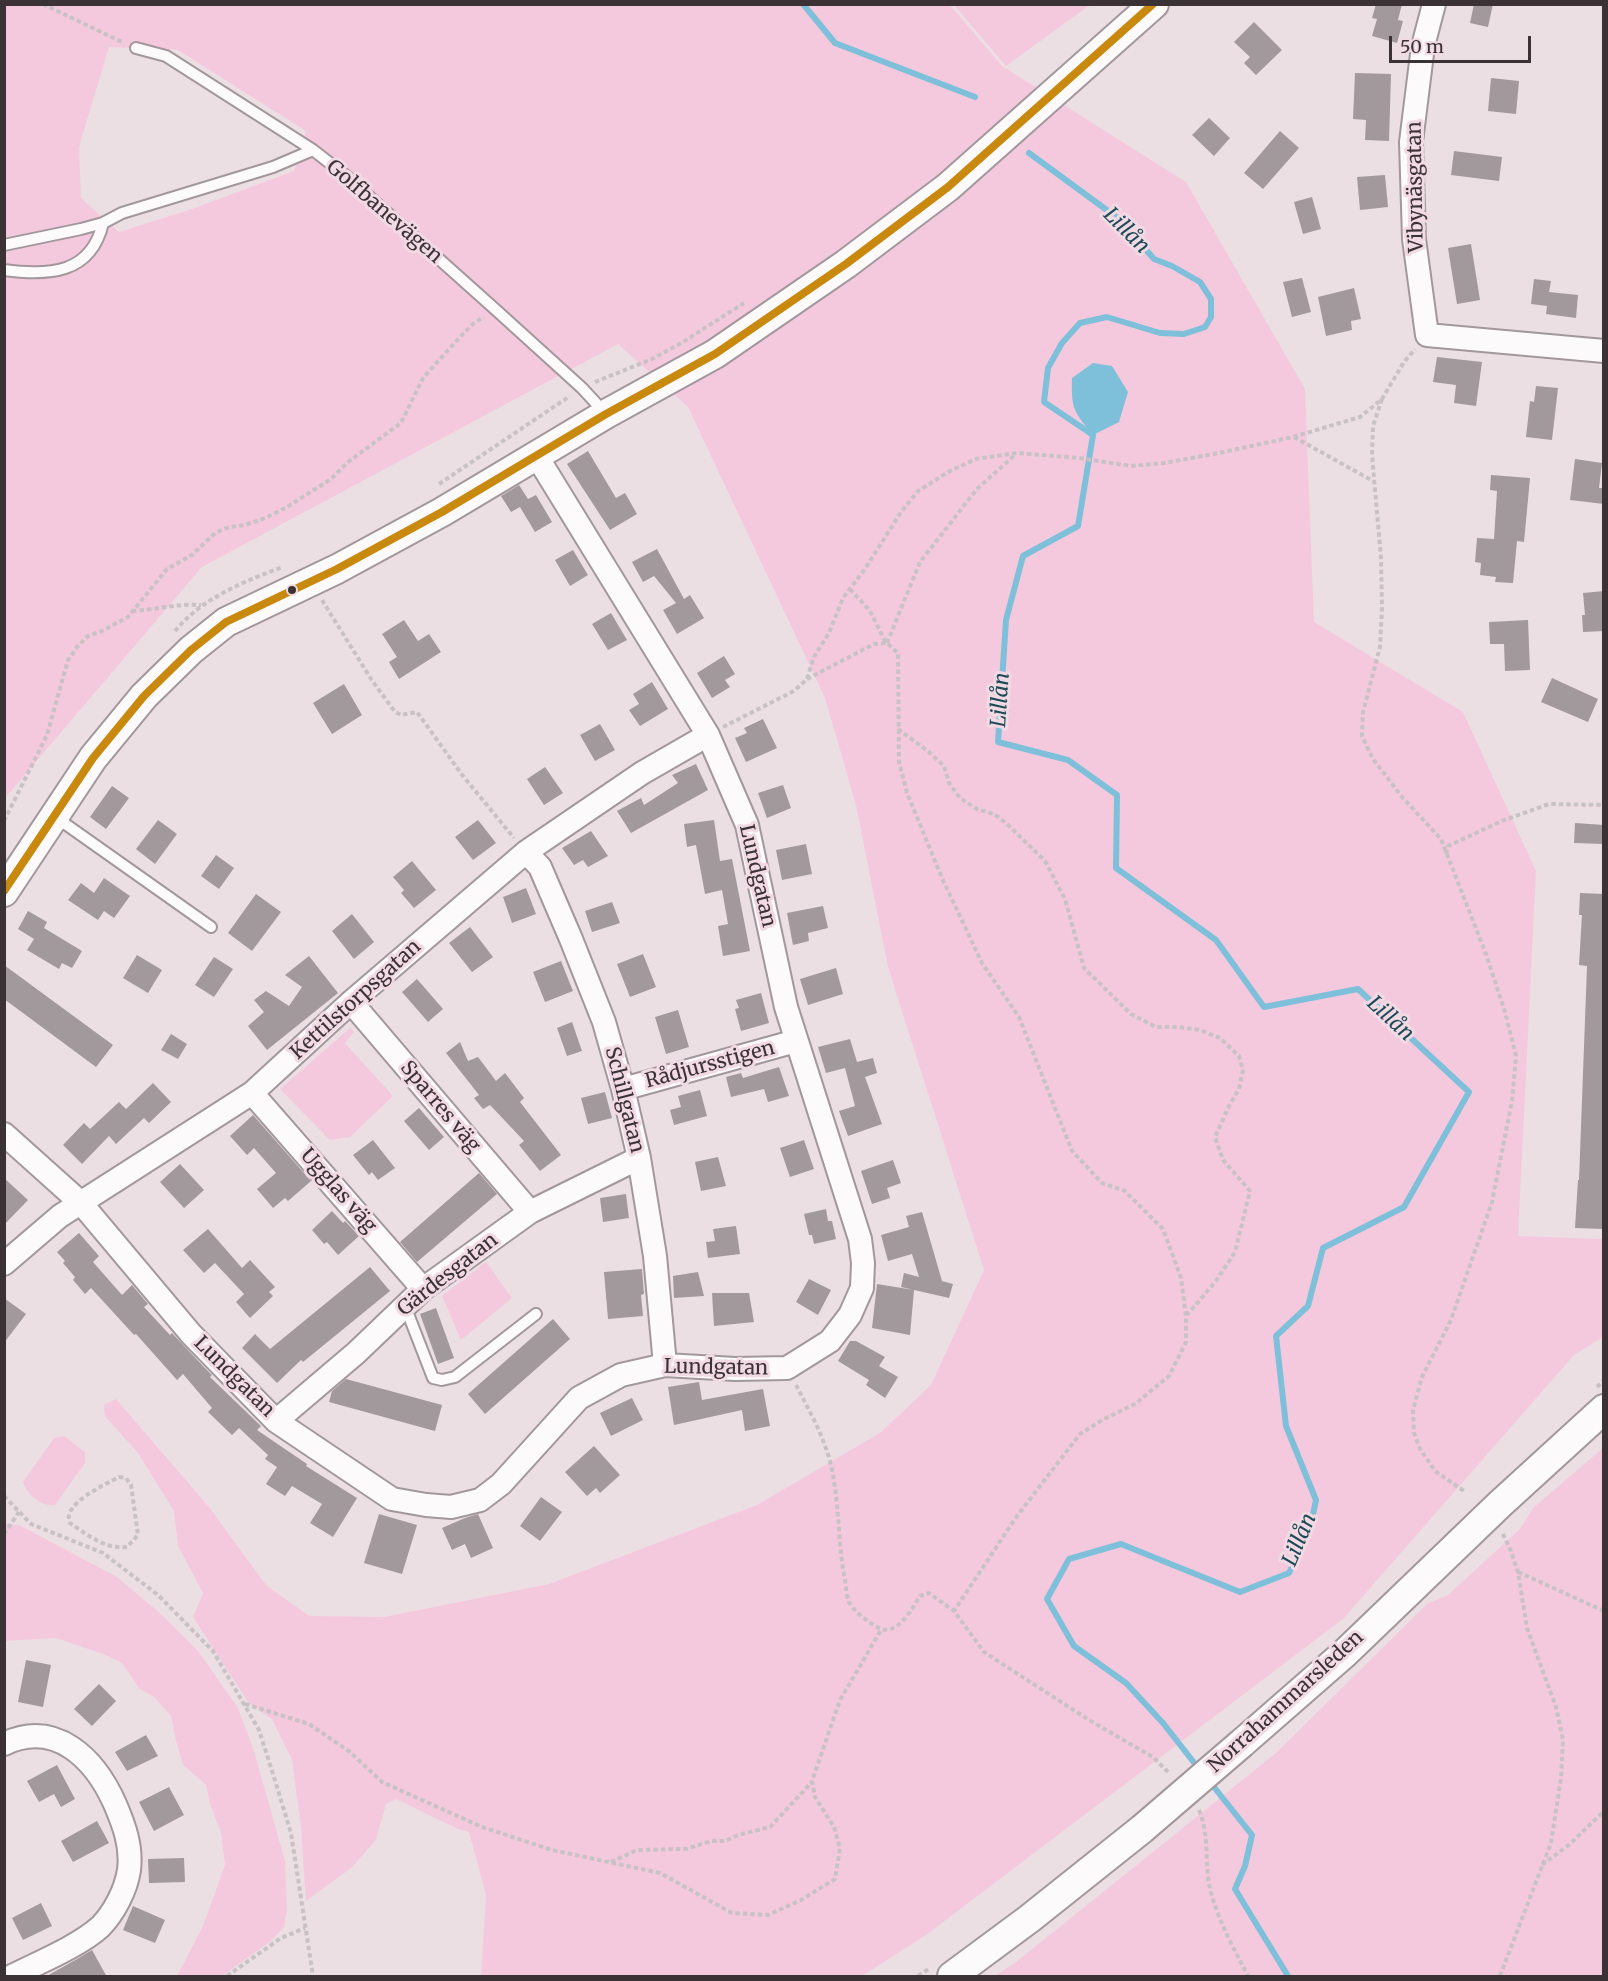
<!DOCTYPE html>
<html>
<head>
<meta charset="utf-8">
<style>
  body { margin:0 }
  #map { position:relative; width:1608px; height:1981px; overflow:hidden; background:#ecdfe4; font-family:Merriweather,serif }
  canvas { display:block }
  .frame { position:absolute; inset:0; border:6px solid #3b3236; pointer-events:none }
  .scale { position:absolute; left:1389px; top:36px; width:142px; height:27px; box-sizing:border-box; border:3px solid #3b3236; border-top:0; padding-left:8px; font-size:18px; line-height:21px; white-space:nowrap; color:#3b3236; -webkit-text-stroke:4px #f1dae3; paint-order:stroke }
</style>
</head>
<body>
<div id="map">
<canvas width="1608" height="1981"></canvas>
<div class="frame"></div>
<div class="scale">50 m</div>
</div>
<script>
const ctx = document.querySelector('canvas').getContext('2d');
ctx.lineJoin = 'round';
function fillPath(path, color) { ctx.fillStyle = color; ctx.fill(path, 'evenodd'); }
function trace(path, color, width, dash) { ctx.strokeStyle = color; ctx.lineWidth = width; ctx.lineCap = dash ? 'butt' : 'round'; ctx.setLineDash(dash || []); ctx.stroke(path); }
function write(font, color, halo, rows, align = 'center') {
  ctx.font = font + ' Merriweather,serif'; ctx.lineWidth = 6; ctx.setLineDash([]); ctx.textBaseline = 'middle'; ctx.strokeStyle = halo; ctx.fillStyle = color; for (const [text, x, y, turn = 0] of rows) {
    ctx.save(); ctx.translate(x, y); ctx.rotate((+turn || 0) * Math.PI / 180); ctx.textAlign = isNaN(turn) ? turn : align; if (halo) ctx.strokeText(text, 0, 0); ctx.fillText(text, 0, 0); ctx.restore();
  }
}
const green = new Path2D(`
  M5 5H950L1002 66 1186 182 1305 389 1314 622 1463 712 1536 871 1518 1236 1603 1239V1337L1574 1355 1343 1619 926 1935 862 1976H481L486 1895 469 1832 458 1829 396 1799 386 1804 376 1840 351 1868 306 1901 301 1827 292 1760 272 1719 248 1702 193 1617 203 1593 178 1546 174 1511 138 1453 105 1416 104 1405 116 1399 209 1507 266 1585 309 1616 384 1617 549 1584 757 1505 880 1433 931 1385 984 1270 888 967 856 805 825 698 688 407 618 344 202 567 5 798ZM109 47 178 50 306 131 294 171 192 209 119 232 81 198 79 147Z
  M954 5H1090L1006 66Z
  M350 1028 354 1032 345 1043 393 1096 350 1137 330 1140 280 1089Z
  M486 1262 512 1298 461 1340 442 1296Z
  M64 1436 85 1452V1463L55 1505C42 1507 27 1495 23 1482L54 1438Z
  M1603 1448V1976H995L1016 1962 1276 1753 1427 1604 1448 1595 1521 1528 1533 1508Z
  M5 1523 21 1526 117 1577 161 1614 198 1651 238 1708 254 1751 285 1861 287 1910 284 1927 271 1941 222 1976H177L203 1926 225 1865 221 1832 210 1804 206 1785 183 1765 176 1741 171 1716 154 1697 140 1689 122 1663 106 1655 56 1638 5 1641Z`);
const water = new Path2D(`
  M1093 363 1112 366 1128 392 1119 422 1093 435C1074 412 1071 409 1072 378Z`);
const stream = new Path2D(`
  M803 4 835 43 975 97
  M1029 153 1119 219 1154 259 1172 266 1200 282 1211 299V317L1205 327 1184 334 1160 333 1107 317 1080 323 1062 343 1048 368 1044 402 1093 435 1078 526 1023 556 1006 620 998 742 1068 760 1117 795 1116 868 1216 940 1264 1007 1358 989 1469 1092 1404 1207 1323 1248 1308 1306 1276 1336 1286 1426 1316 1500 1310 1529 1289 1573 1240 1592 1121 1544 1069 1559 1047 1599 1074 1646 1126 1683 1163 1723 1199 1769
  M1210 1782 1252 1835 1245 1866 1235 1889 1288 1976`);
const building = new Path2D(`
  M1376 4H1402L1398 20 1403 21 1397 43 1372 36 1377 19 1372 18Z
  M1474 4H1493L1488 27 1470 23Z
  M1254 22 1282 50 1256 75 1244 63 1250 57 1234 42Z
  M1355 73 1391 74 1389 141 1365 140 1366 120 1353 119Z
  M1491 78 1519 81 1516 114 1488 111Z
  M1209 118 1230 138 1214 156 1192 135Z
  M1280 131 1299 148 1263 189 1244 173Z
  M1454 151 1502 157 1499 181 1451 175Z
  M1385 175 1388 207 1360 210 1357 177Z
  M1312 197 1321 229 1303 234 1294 202Z
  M1471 244 1480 300 1457 304 1448 248Z
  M1302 278 1311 312 1292 317 1283 282Z
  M1534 279 1551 281 1549 292 1578 295 1576 318 1546 314 1547 306 1531 304Z
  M1354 288 1361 319 1351 321 1352 330 1326 336 1318 297Z
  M1437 357 1482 362 1476 406 1454 403 1456 385 1433 382Z
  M1536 386 1558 388 1552 440 1526 437 1530 401 1534 402Z
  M588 451 616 498 625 493 637 514 610 530 567 464Z
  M1575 459 1602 463 1599 488H1604V504L1570 500Z
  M1491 475 1530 478 1524 542 1517 541 1513 583 1495 582 1496 577 1480 575 1481 563 1475 562 1477 538 1494 539 1497 491 1490 490Z
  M519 485 528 499 536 495 552 522 535 532 520 507 511 512 501 496Z
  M657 549 684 599 690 595 704 618 677 634 663 610 676 603 654 576 643 582 632 562Z
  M573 550 588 575 570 586 555 560Z
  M1604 591V631L1583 632 1582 615H1585L1583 593Z
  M611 613 627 640 608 650 592 624Z
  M404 620 418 641 429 634 441 652 399 679 389 662 397 657 382 634Z
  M1528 620 1530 670 1505 671 1504 644H1490L1489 622Z
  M724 656 735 674 725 680 730 687 712 698 697 673Z
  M1552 678 1598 699 1588 722 1541 702Z
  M652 682 668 709 640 726 629 710 639 704 633 694Z
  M344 684 362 715 332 734 313 703Z
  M763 719 777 748 746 762 735 738 747 733 744 728Z
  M600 724 615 750 595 761 580 735Z
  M696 764 708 790 631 833 617 811 641 798 644 805 678 783 672 775Z
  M545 767 563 793 544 805 527 779Z
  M783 785 791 808 767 818 758 793Z
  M112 786 129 798 106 829 90 817Z
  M158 820 177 834 155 864 136 849Z
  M478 820 496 843 473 860 455 837Z
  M714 820 720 861 732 859 750 951 723 956 718 926 728 924 722 890 705 894 696 845 687 847 684 824Z
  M1575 823 1604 825V844L1574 843Z
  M591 831 608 856 588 867 583 860 574 865 562 848Z
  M806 844 812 874 782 880 776 850Z
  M216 855 234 868 219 889 201 876Z
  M412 861 436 890 414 908 401 893 404 890 393 877Z
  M104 878 130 896 114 918 104 911 98 920 68 900 81 883 94 893Z
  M526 888 536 914 512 923 503 897Z
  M1580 893 1604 894V1229L1575 1228 1578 1180H1579L1587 966 1579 965 1582 915H1579Z
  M256 894 281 912 252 951 228 933Z
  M612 902 620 923 592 932 585 911Z
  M823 906 828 928 808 933 809 941 793 945 787 913Z
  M28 911 47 922 44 928 82 951 72 968 62 963 59 969 27 950 34 939 18 929Z
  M352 914 374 942 354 959 332 931Z
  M470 927 493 957 472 972 449 943Z
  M643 954 656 987 630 997 617 964Z
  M137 955 162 970 148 993 123 978Z
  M309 956 338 993 267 1050 248 1026 264 1012 254 1000 266 991 289 1006 302 987 285 975Z
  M214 957 233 969 214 997 195 985Z
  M561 961 573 991 545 1002 533 972Z
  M4 965 113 1045 96 1067 4 999Z
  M836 968 843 994 808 1005 800 979Z
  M417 979 443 1009 428 1022 402 992Z
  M761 993 769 1023 741 1031 735 1009 739 1008 736 1000Z
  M678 1010 689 1047 666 1054 655 1017Z
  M572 1022 582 1051 567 1056 557 1028Z
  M171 1034 187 1044 178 1059 161 1050Z
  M850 1039 857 1062 873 1058 877 1073 865 1077 882 1124 848 1136 839 1111 855 1106 845 1068 826 1073 818 1047Z
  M460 1042 468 1061 478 1057 496 1081 505 1073 524 1098 520 1102 561 1155 540 1171 519 1145 524 1141 490 1105 483 1109 474 1098 479 1095 446 1053Z
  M779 1067 789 1096 768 1102 764 1089 731 1097 726 1077 741 1073 743 1078Z
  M153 1083 171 1102 149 1123 144 1118 116 1144 109 1136 82 1164 63 1145 84 1123 90 1129 119 1102 126 1109Z
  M700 1090 707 1116 674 1125 670 1110 681 1107 678 1096Z
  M605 1092 612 1118 588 1124 581 1098Z
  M419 1108 444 1137 429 1150 404 1121Z
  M253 1115 311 1181 288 1201 285 1198 273 1208 257 1189 276 1173 254 1148 247 1155 230 1136Z
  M373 1140 395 1168 378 1180 372 1172 369 1175 353 1155Z
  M804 1140 814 1169 790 1177 780 1148Z
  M718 1157 726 1186 701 1191 695 1162Z
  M893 1160 901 1183 887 1188 890 1198 872 1204 861 1171Z
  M180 1164 204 1190 184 1208 160 1182Z
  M479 1173 497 1194 417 1262 400 1242Z
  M4 1178 28 1200 4 1225Z
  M626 1194 629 1218 603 1222 600 1198Z
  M826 1209 828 1221H832L836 1239 814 1244 812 1235H809L804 1214Z
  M332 1211 343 1223 345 1221 359 1236 338 1255 327 1242 324 1244 312 1230Z
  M922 1212 942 1281 953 1284 949 1298 901 1287 904 1273 919 1277 912 1254 888 1261 881 1235 909 1227 906 1216Z
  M736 1226 740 1254 708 1258 706 1242 715 1241 713 1229Z
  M208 1229 242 1268 250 1260 275 1287 269 1292 273 1296 250 1318 236 1302 244 1294 215 1263 204 1273 183 1250Z
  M79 1233 99 1256 93 1262 122 1295 132 1285 148 1304 144 1307 170 1335 172 1333 203 1366 212 1375 210 1377 261 1426 257 1430 307 1464 306 1466 357 1498 333 1537 310 1523 322 1504 292 1486 285 1496 266 1484 277 1467 265 1459 268 1455 239 1428 232 1435 208 1412 212 1408 183 1374 177 1380 136 1334 134 1335 91 1288 85 1294 73 1280 75 1277 63 1263 65 1261 57 1252Z
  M370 1267 390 1291 303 1362 301 1360 277 1383 242 1348 255 1334 270 1349Z
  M642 1269 644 1294 641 1295 643 1316 608 1319 604 1272Z
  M698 1272 704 1296 674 1298 673 1276Z
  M809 1279 831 1290 818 1315 796 1302Z
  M877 1284 914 1290 910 1335 872 1328Z
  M712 1293H749L754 1322 714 1326Z
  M4 1298 26 1314 4 1343Z
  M436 1308 454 1358 438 1364 420 1314Z
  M553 1319 570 1339 485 1414 468 1394Z
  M850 1341H856L885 1357 879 1366 898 1377 885 1398 866 1385 869 1380 838 1361Z
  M346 1379 442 1405 435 1431 329 1402 332 1391Z
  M699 1382 702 1400 763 1389 770 1426 745 1431 742 1410 674 1425 668 1387Z
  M632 1398 643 1420 611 1436 600 1413Z
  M594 1446 620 1475 600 1493 596 1488 587 1496 565 1472Z
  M541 1497 562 1512 540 1541 520 1526Z
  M379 1514 417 1525 402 1574 364 1563Z
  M478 1514 493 1548 471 1558 465 1544 452 1550 442 1528 465 1518Z
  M26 1660 51 1665 43 1707 18 1702Z
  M99 1684 116 1701 92 1726 74 1709Z
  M146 1735 158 1756 127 1771 115 1752Z
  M57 1765 75 1799 61 1807 54 1794 39 1802 27 1781Z
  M169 1787 184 1815 154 1831 139 1802Z
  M97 1821 109 1843 73 1862 61 1841Z
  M184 1858 185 1882 149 1883 148 1859Z
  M41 1903 52 1926 23 1940 12 1918Z
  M133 1906 165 1920 155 1943 123 1930Z
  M92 1950 107 1977H45L77 1959Z`);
const path = new Path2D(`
  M43 4 124 43
  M595 382 652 359 683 342 744 303
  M1382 399 1373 426 1372 455 1381 558 1382 608 1380 647 1363 712 1362 736 1373 759 1383 772 1402 797 1441 839 1486 954 1505 1012 1516 1056 1512 1101 1492 1202 1451 1320 1422 1377 1413 1410 1414 1433 1420 1449 1435 1471 1464 1491
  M1294 437 1373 481
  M439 484 570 396
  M850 589 870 611 886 643
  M322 600 371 679 395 712 401 715 417 712 463 776 514 838
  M132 611C155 610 178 603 201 605
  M175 631C201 599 244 581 283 567
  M887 643 920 562 977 489 1016 454
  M807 679 874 644 887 643 898 653 899 762 907 793 942 878 982 963 1019 1017 1072 1151 1102 1183 1125 1191 1163 1229 1181 1278 1186 1316V1342L1169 1376 1135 1404 1104 1419 1080 1434 1017 1516 954 1611
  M723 727 794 691 807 679 814 657 829 633 843 598 865 569 901 512 918 491 950 471 976 459 1017 453 1079 458 1131 466 1164 463 1214 454 1293 437 1360 417 1382 399 1404 362 1415 349
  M898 729 929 752 944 766 949 783 960 798 977 809 994 814 1006 823 1045 861 1065 899 1084 968 1131 1014 1156 1027H1178L1200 1030 1220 1038 1239 1056 1243 1070 1239 1089 1229 1106 1215 1137 1223 1160 1250 1191 1235 1252 1216 1281 1187 1315
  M4 821 47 735 68 660 77 647 88 636 102 631 128 617 167 569 192 555 215 533 229 527 245 525 265 518 287 507 331 479 348 462 401 423 423 378 460 337 474 323 484 317
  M1446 854 1448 846 1504 820 1549 804 1604 805
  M796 1385C810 1412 826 1440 832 1470 839 1504 838 1540 844 1575 846 1583 846 1595 849 1602 855 1613 867 1621 877 1627 896 1639 912 1609 920 1596L929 1593 954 1611 984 1652 1089 1720 1153 1757 1170 1774
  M1597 1387 1604 1380
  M119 1477 126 1478 131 1485 138 1535 127 1547C106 1550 86 1534 70 1523 61 1504 106 1484 119 1477Z
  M4 1496 31 1524 103 1553 158 1595 213 1651 259 1730 273 1774 291 1833 313 1976
  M4 1534 19 1512
  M1518 1572 1604 1611
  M245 1704 309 1724 350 1752 382 1782 482 1827 552 1850 660 1873 732 1913 768 1915 801 1900 835 1879 840 1848 834 1827 815 1797 812 1781 840 1700 881 1630
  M1199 1810C1211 1838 1203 1868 1212 1896 1220 1924 1235 1951 1248 1976
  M611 1862 637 1850 686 1849 711 1841H725L738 1835 770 1827 812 1782
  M1542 1865 1570 1844 1604 1811
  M227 1976 281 1938 305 1928
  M918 1976 930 1968
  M1500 1976 1551 1843 1561 1778 1563 1740 1556 1707 1527 1628 1518 1572 1510 1549 1502 1532`);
const service = new Path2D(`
  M136 48 166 56 313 150 345 175 496 310 582 388 606 414
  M4 245 81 229 103 223 122 213 273 167 313 150
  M4 270C49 276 91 274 103 223
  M54 816 211 927
  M405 1306 433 1378 442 1380 455 1377 536 1314`);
const minor = new Path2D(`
  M1434 4 1423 46 1411 142 1414 239 1427 335 1604 351
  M526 852 540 867 571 939 604 1022 623 1089 639 1158 655 1256 665 1365
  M351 1002 530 1212
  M623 1089 796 1041
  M252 1093 423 1289
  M4 1134 81 1203 191 1334 276 1421 392 1499 426 1505 451 1507 480 1500 501 1484 579 1398 621 1375 665 1365 735 1369 787 1368 830 1341 850 1315 862 1288 863 1263 860 1239 786 1007 747 825 708 735 536 455
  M4 1264 60 1216 252 1093 351 1002 526 852 642 773 708 735
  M276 1421 356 1353 423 1289 530 1212 639 1158
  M4 1744C56 1719 95 1759 115 1804 124 1825 132 1846 129 1870 126 1890 114 1913 100 1927 79 1946 38 1963 12 1976`);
const tertiary = new Path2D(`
  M4 892 93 758 144 696 191 650 226 622 337 569 442 512 606 414 715 354 846 264 948 187 1154 4
  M1242 1743 1345 1653 1500 1504 1604 1409
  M952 1976 1029 1919 1142 1829`);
const tertiaryBridge = new Path2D(`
  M1142 1829 1242 1743`);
const bus1 = new Path2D(`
  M4 891 93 758 144 696 191 650 226 622 337 569 442 512 606 414 715 354 846 264 948 187 1153 4`);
const markers = [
  [292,590,5,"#3b3236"]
];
const streetNames = [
  ["Vibynäsgatan",1416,187,-91],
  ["Golfbanevägen",384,212,41],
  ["Lundgatan",757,876,77],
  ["Kettilstorpsgatan",356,1000,-42],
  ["Rådjursstigen",710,1065,-15],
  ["Schillgatan",624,1100,76],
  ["Sparres väg",440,1107,50],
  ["Ugglas väg",338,1191,49],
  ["Gärdesgatan",448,1275,-38],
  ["Lundgatan",716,1368,1],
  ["Lundgatan",234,1377,45],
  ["Norrahammarsleden",1286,1702,-42]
];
const waterNames = [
  ["Lillån",1126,231,45],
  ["Lillån",1001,700,-86],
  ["Lillån",1390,1019,43],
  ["Lillån",1300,1540,-67]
];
fillPath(green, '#f5c9dd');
fillPath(water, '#7ec0da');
trace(stream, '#7ec0da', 6);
fillPath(building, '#a2999c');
trace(service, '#a2989c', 14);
trace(minor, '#a2989c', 26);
trace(tertiary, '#a2989c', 32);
trace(path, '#c8c2c5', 4, [4.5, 3]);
trace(service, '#fcfafb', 10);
trace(minor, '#fcfafb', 22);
trace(tertiary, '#fcfafb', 28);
trace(tertiaryBridge, '#a2989c', 32, []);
trace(tertiaryBridge, '#fcfafb', 28);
trace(bus1, '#c8890e', 8);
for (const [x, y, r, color] of markers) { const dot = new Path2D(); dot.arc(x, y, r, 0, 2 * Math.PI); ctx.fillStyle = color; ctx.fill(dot); trace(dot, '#f1dae3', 2); }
write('20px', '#3b3236', '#f1dae3', streetNames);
write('italic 21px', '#1e4a58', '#f1dae3', waterNames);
</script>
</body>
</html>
